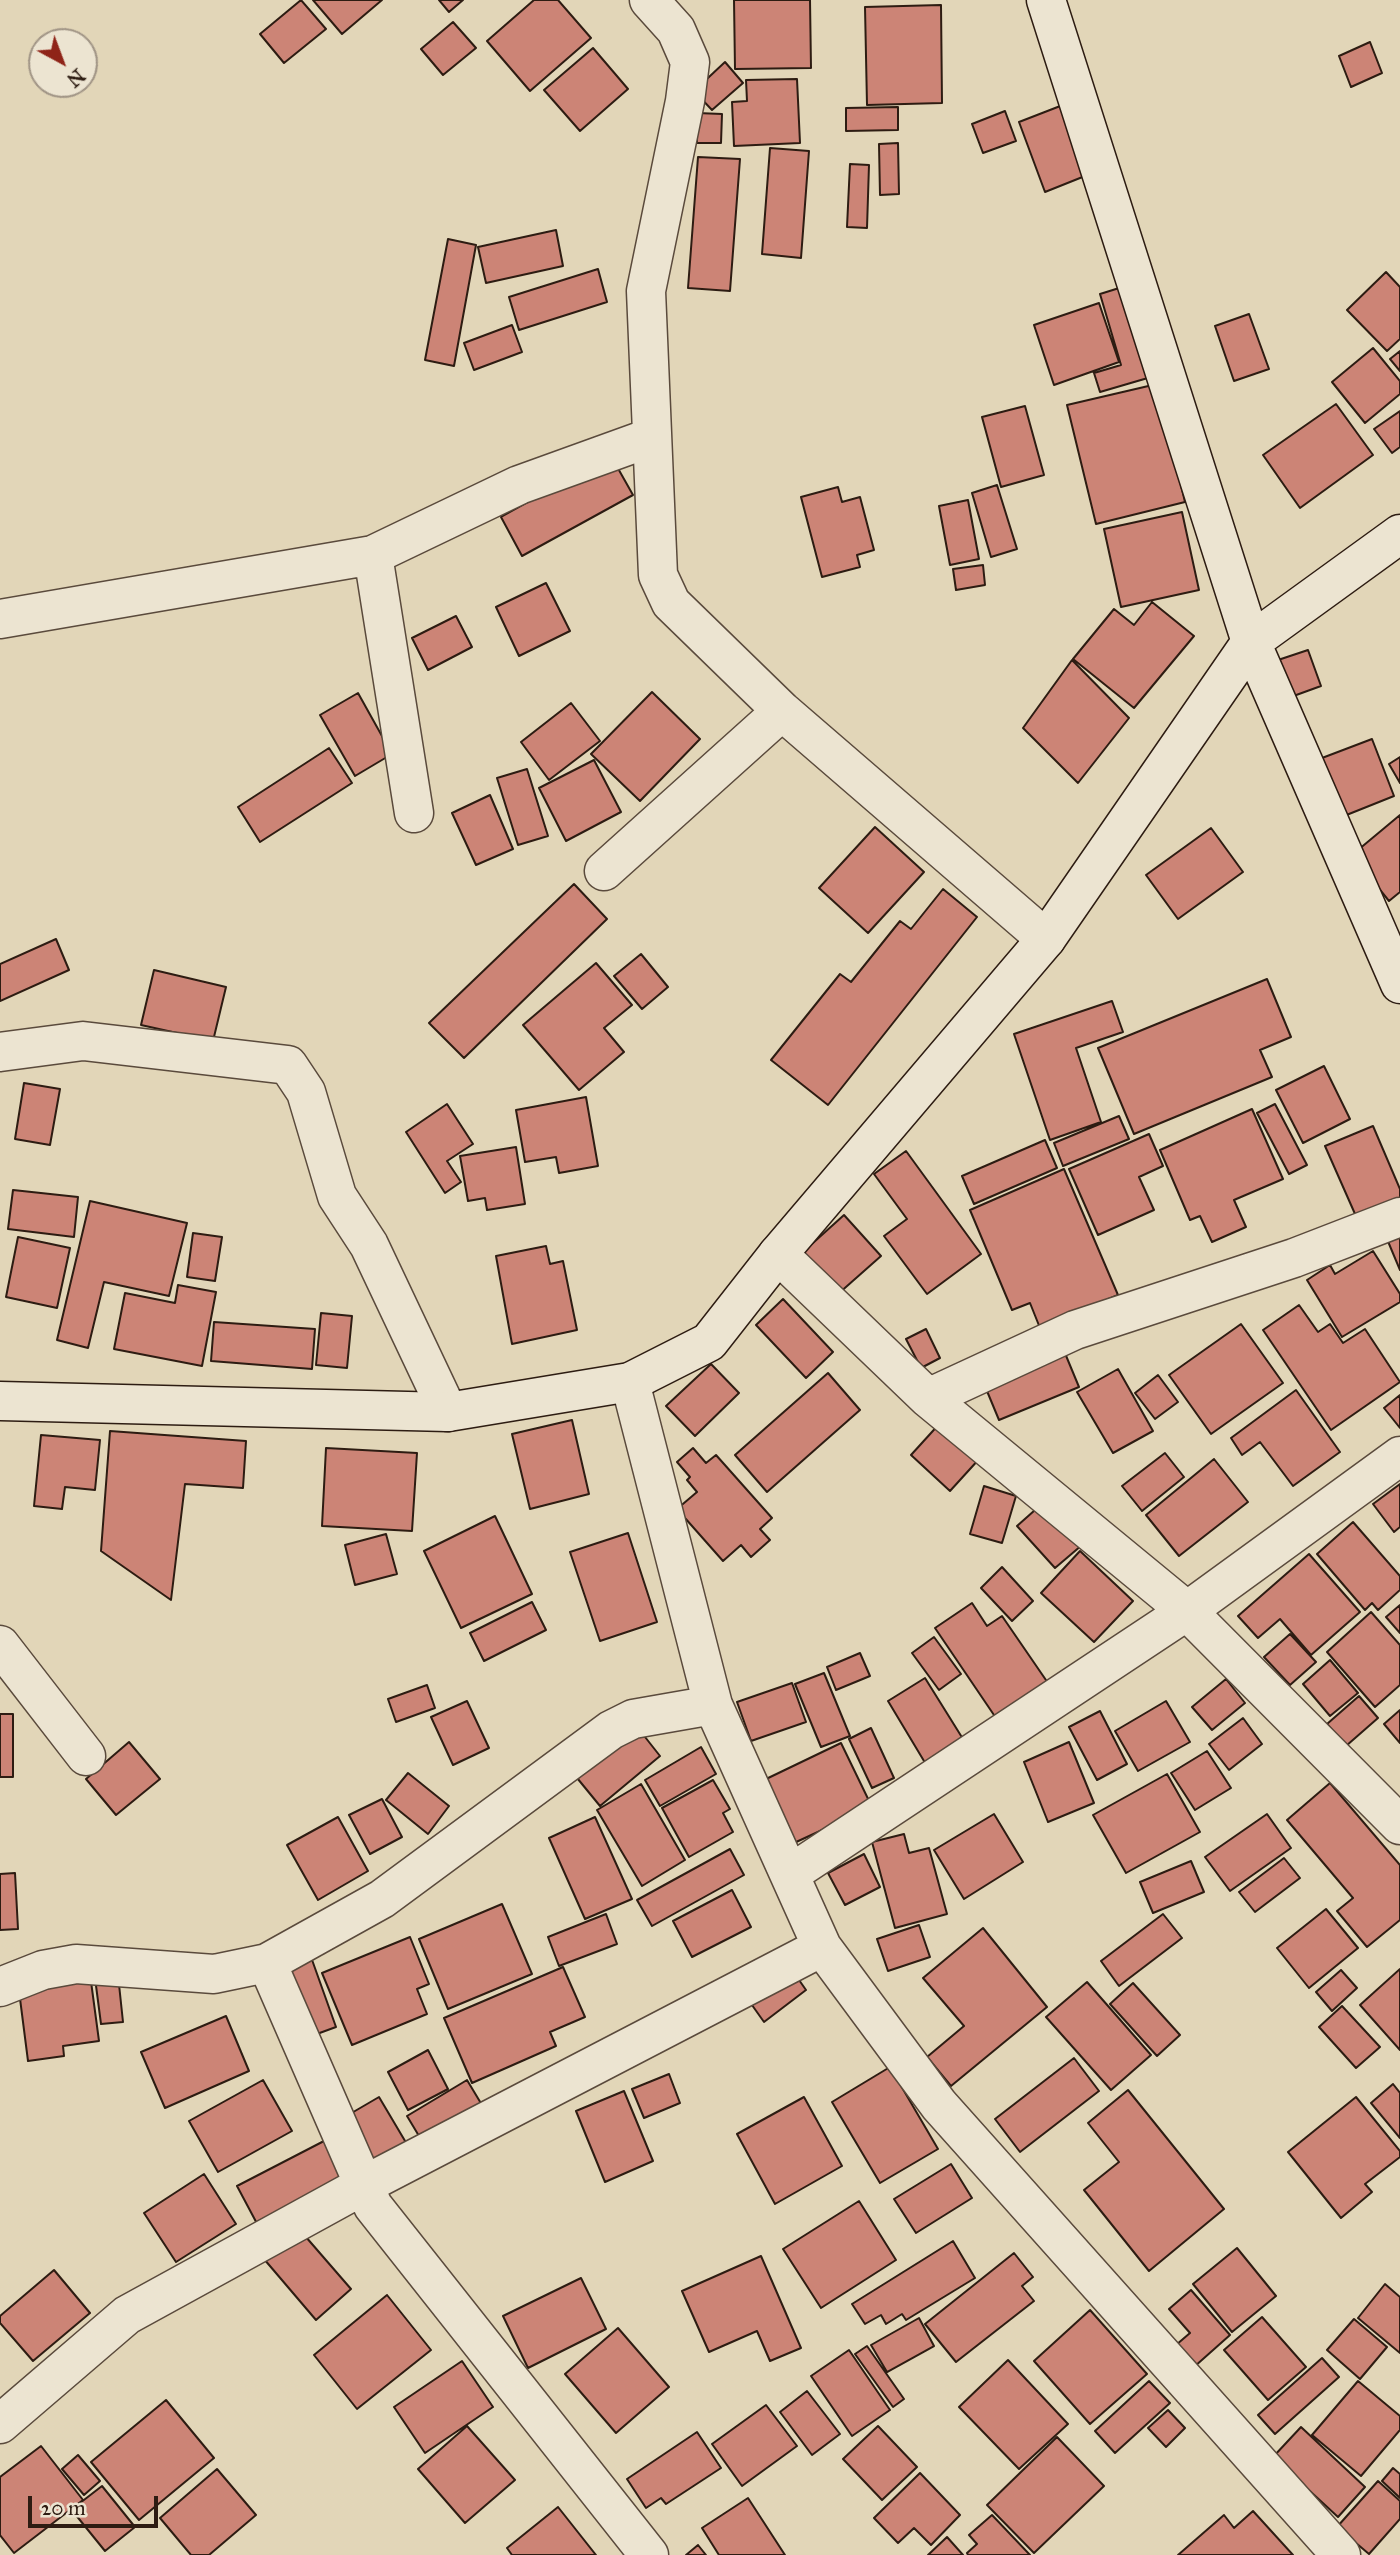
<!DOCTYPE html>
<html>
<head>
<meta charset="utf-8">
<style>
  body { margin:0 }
  #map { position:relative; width:1400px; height:2555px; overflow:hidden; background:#e2d6b8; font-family:"IM FELL Great Primer",serif }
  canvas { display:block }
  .north { position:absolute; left:28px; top:28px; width:70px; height:70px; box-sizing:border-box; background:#ece4d1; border:2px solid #a09485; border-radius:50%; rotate:139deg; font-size:19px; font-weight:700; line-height:28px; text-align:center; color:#2d1c12 }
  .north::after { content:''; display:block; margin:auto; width:24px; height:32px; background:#8f2418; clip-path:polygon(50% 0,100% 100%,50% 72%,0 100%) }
  .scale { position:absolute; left:28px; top:2496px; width:130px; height:32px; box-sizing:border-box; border:4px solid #2d1c12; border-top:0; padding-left:9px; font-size:21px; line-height:24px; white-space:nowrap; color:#2d1c12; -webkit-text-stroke:5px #ece4d1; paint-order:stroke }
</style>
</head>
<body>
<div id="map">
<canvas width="1400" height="2555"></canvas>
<div class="north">N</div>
<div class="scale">20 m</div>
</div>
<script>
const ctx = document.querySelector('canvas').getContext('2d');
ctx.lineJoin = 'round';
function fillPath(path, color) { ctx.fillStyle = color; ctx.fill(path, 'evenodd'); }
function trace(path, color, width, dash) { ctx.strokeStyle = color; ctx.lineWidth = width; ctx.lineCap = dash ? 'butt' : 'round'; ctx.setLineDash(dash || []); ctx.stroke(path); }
const building = new Path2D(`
  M301 0 326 29 284 63 260 34Z
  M313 0H382L342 34Z
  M439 0H463L449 12Z
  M534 0H558L591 38 530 91 487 41Z
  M734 0H810L811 68 735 69Z
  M941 5 942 103 867 105 865 7Z
  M453 22 476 48 443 75 421 49Z
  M1370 42 1382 73 1351 87 1339 56Z
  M593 48 628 89 580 131 544 90Z
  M725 62 743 83 712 110 694 91Z
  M797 79 800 143 734 146 732 102 747 101 746 80Z
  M1068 103 1095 172 1045 192 1019 122Z
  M898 107V130L846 131V108Z
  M1005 111 1016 141 983 153 972 124Z
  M697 113 722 114 721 143H697Z
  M898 143 899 194 880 195 879 144Z
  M770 148 809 151 801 258 762 254Z
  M698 157 740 159 730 291 688 288Z
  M850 164 869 165 867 228 847 227Z
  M556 230 563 266 486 283 478 247Z
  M448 239 476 245 454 366 425 360Z
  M598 269 607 302 519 330 509 297Z
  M1386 272 1400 287V339L1387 351 1347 310Z
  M1132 284 1158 375 1100 392 1094 373 1121 365 1100 294Z
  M1099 303 1119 362 1054 385 1034 325Z
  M1249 314 1269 369 1234 381 1215 326Z
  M512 325 522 352 474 370 464 343Z
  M1373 348 1400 381V394L1365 423 1332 382Z
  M1400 351V371L1390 359Z
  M1157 384 1185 502 1096 524 1067 405Z
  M1336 404 1373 455 1300 508 1263 455Z
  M1025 406 1044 475 1001 487 982 417Z
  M1400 411V447L1392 453 1374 429Z
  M611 456 633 495 522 556 501 517Z
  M997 485 1017 549 991 557 972 493Z
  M838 487 842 502 860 497 874 550 857 555 860 567 822 577 801 497Z
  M968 500 979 559 950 565 939 506Z
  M1182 512 1199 590 1121 607 1104 529Z
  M983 565 985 585 956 590 953 569Z
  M546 583 570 631 519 656 496 607Z
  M1152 602 1194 636 1134 708 1073 659 1114 609 1134 625Z
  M456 616 472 647 428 670 412 638Z
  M1308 650 1321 686 1288 698 1275 661Z
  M1072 660 1129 718 1078 783 1023 728Z
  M652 692 700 739 640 801 591 754Z
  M358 693 392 754 355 776 320 715Z
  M571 703 600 741 549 780 521 742Z
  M1372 739 1394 796 1344 816 1322 758Z
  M329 748 352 783 260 842 238 807Z
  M1400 757V783L1389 764Z
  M594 760 621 812 566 841 539 788Z
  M527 769 548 836 518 845 497 778Z
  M490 795 513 849 476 865 452 813Z
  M1400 815V892L1389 901 1352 855Z
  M875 827 924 872 868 933 819 888Z
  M1211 828 1243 872 1178 919 1146 875Z
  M574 884 607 919 464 1058 429 1023Z
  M943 889 977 917 828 1105 771 1060 840 974 851 982 900 921 911 929Z
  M56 939 69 970 0 1001V964Z
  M641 954 668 987 642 1009 614 976Z
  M596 963 632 1005 604 1028 624 1052 579 1090 523 1025Z
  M154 970 226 987 213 1041 141 1025Z
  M1267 979 1291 1037 1260 1050 1272 1077 1134 1134 1098 1048Z
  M1112 1001 1123 1032 1076 1048 1101 1122 1050 1140 1014 1034Z
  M1324 1066 1350 1119 1303 1143 1276 1090Z
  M24 1083 60 1089 50 1145 15 1139Z
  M586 1097 598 1166 559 1173 556 1157 525 1162 516 1110Z
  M447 1104 473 1144 447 1161 461 1182 445 1193 406 1132Z
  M1275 1104 1307 1165 1289 1174 1257 1113Z
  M1252 1109 1283 1179 1234 1200 1246 1227 1212 1242 1200 1216 1190 1220 1160 1150Z
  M1119 1116 1129 1139 1063 1166 1054 1143Z
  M1373 1126 1400 1189V1205L1359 1223 1325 1146Z
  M1149 1134 1163 1166 1139 1177 1154 1210 1098 1235 1069 1169Z
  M1045 1140 1057 1168 974 1204 962 1176Z
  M516 1147 525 1204 487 1210 485 1198 468 1201 460 1156Z
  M906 1151 981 1254 927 1294 884 1236 907 1219 874 1174Z
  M1064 1169 1118 1295 1040 1328 1030 1303 1012 1310 970 1210Z
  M13 1190 78 1197 74 1237 8 1229Z
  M90 1201 187 1223 169 1296 104 1282 88 1348 57 1340Z
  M844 1215 881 1256 829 1302 793 1261Z
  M193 1233 222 1237 215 1281 187 1277Z
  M1400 1233V1270L1387 1239Z
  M18 1237 70 1248 57 1308 6 1297Z
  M546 1246 550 1264 563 1261 577 1330 512 1344 496 1256Z
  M1373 1251 1400 1294V1302L1342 1337 1307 1280 1330 1265 1335 1274Z
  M178 1285 216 1292 202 1366 114 1349 125 1293 175 1303Z
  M783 1299 833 1352 806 1378 756 1325Z
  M1299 1305 1318 1332 1330 1324 1343 1343 1365 1329 1400 1382 1331 1430 1263 1330Z
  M321 1313 352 1316 347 1368 316 1365Z
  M214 1322 315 1329 312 1369 211 1361Z
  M1241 1324 1283 1383 1211 1434 1169 1375Z
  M926 1329 940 1358 921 1368 906 1339Z
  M1062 1346 1079 1387 999 1420 982 1379Z
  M711 1364 739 1393 695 1436 666 1406Z
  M1118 1369 1153 1431 1113 1453 1077 1392Z
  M828 1373 860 1410 767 1492 735 1455Z
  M1158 1375 1178 1402 1155 1419 1135 1393Z
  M1296 1390 1340 1452 1293 1486 1260 1442 1242 1455 1231 1438Z
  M1400 1395V1428L1384 1408Z
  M572 1420 589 1494 530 1509 512 1434Z
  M941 1422 980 1458 950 1491 911 1455Z
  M110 1431 246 1441 243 1488 185 1484 171 1600 101 1551Z
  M41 1435 100 1440 95 1490 65 1487 62 1509 34 1506Z
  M326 1448 417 1453 412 1531 322 1526Z
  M693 1448 706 1463 716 1455 772 1518 760 1529 770 1540 751 1557 741 1545 723 1561 677 1509 697 1492 687 1480 690 1477 677 1462Z
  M1165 1453 1184 1477 1142 1511 1122 1486Z
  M1214 1459 1248 1502 1179 1556 1146 1515Z
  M1400 1484V1527L1394 1532 1373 1504Z
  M984 1486 1016 1496 1002 1543 970 1534Z
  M1044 1502 1082 1545 1055 1568 1017 1526Z
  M495 1516 532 1594 461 1628 424 1551Z
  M1353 1522 1400 1576V1590L1378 1610 1372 1603 1365 1610 1317 1554Z
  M628 1533 657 1622 600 1641 570 1552Z
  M386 1534 397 1574 355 1585 345 1545Z
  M1080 1551 1133 1601 1094 1642 1041 1593Z
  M1309 1554 1360 1612 1311 1655 1280 1619 1258 1638 1238 1616Z
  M1002 1567 1033 1601 1012 1621 981 1588Z
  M532 1602 546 1630 484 1661 470 1633Z
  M972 1603 987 1626 1002 1616 1048 1683 996 1718 935 1628Z
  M1400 1605V1633L1386 1617Z
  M1371 1612 1400 1645V1685L1375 1707 1327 1652Z
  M1290 1634 1316 1662 1290 1685 1264 1657Z
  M934 1637 961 1674 939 1690 912 1653Z
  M860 1653 870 1676 836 1690 827 1667Z
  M1330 1660 1358 1693 1330 1716 1303 1684Z
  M824 1673 850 1736 821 1747 795 1684Z
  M925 1678 968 1747 930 1771 888 1701Z
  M1226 1679 1245 1703 1212 1730 1192 1707Z
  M792 1683 806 1722 751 1741 737 1702Z
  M427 1685 435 1708 396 1722 388 1699Z
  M1359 1696 1378 1718 1346 1746 1327 1724Z
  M467 1701 489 1748 453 1765 431 1717Z
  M1166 1701 1190 1742 1138 1771 1115 1731Z
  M1400 1710V1743L1384 1724Z
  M1100 1711 1127 1764 1097 1780 1069 1727Z
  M0 1714H13V1777H0Z
  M1243 1718 1262 1744 1229 1770 1209 1744Z
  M634 1723 660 1756 600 1806 573 1773Z
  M871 1728 894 1778 872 1788 849 1739Z
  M129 1742 160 1779 116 1815 86 1779Z
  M1069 1742 1094 1803 1048 1822 1024 1762Z
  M841 1743 872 1807 794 1843 764 1780Z
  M701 1747 716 1774 660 1806 645 1780Z
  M1207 1751 1231 1788 1195 1810 1171 1773Z
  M408 1773 449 1806 428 1834 386 1800Z
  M1167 1774 1200 1832 1126 1873 1093 1815Z
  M713 1780 730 1809 723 1813 733 1832 689 1857 662 1808Z
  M1330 1783 1400 1865V1920L1367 1947 1337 1911 1353 1898 1287 1820Z
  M641 1784 685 1860 642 1886 597 1810Z
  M382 1799 402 1837 370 1854 349 1815Z
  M994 1814 1023 1862 964 1899 934 1850Z
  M1267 1814 1291 1848 1230 1891 1205 1857Z
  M338 1817 368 1871 318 1900 287 1845Z
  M595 1817 632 1899 585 1919 549 1838Z
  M904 1834 909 1853 929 1848 947 1914 895 1928 872 1842Z
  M730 1849 744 1875 652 1926 637 1900Z
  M864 1854 880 1887 845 1905 828 1873Z
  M1284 1858 1300 1878 1255 1912 1239 1892Z
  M1191 1861 1204 1892 1153 1913 1140 1882Z
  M15 1873 18 1929 0 1930V1874Z
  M732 1890 751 1927 692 1957 673 1921Z
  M502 1904 532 1974 448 2009 419 1939Z
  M1326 1909 1358 1948 1309 1988 1277 1948Z
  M606 1914 617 1944 559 1966 548 1937Z
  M1163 1914 1182 1938 1119 1986 1101 1961Z
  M919 1925 930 1957 888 1971 877 1939Z
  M983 1928 1047 2007 951 2086 927 2057 964 2026 923 1978Z
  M410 1937 429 1984 417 1989 427 2014 352 2045 322 1973Z
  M311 1957 336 2027 306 2038 281 1968Z
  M563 1967 585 2017 550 2032 556 2046 472 2083 444 2018Z
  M790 1967 806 1990 764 2022 747 1998Z
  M1400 1969V2050L1360 2005Z
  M1341 1970 1357 1988 1332 2011 1316 1992Z
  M90 1974 99 2041 63 2046 64 2056 28 2061 18 1983Z
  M118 1975 123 2022 101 2024 95 1978Z
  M1087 1982 1151 2055 1111 2090 1046 2017Z
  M1133 1983 1180 2035 1157 2056 1110 2004Z
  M1342 2006 1380 2047 1356 2068 1319 2027Z
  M226 2016 249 2071 165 2108 141 2052Z
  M428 2050 448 2089 408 2110 388 2072Z
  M1074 2058 1099 2091 1020 2152 995 2119Z
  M890 2067 938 2149 880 2183 832 2102Z
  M669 2074 680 2103 644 2118 632 2089Z
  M263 2080 292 2131 218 2172 189 2121Z
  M467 2080 482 2105 422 2141 407 2116Z
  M1393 2084 1400 2093V2138L1371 2103Z
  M1128 2090 1224 2209 1149 2271 1084 2190 1119 2162 1088 2123Z
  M624 2091 653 2161 605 2182 576 2111Z
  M379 2097 411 2151 374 2172 343 2118Z
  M804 2097 842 2166 775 2204 737 2134Z
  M1356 2097 1400 2151V2157L1365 2184 1372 2192 1341 2218 1288 2152Z
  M324 2141 348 2188 262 2233 237 2186Z
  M951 2164 972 2198 916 2233 894 2199Z
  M204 2174 236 2224 176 2262 144 2213Z
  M859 2201 896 2260 821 2308 783 2249Z
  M299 2229 351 2289 316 2320 264 2259Z
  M953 2241 975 2278 906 2320 902 2314 886 2324 881 2315 865 2324 852 2304Z
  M1237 2248 1276 2296 1232 2332 1193 2284Z
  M1014 2253 1033 2277 1022 2286 1034 2301 956 2362 925 2324Z
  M761 2256 801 2348 770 2361 757 2331 709 2352 682 2291Z
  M54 2270 90 2313 33 2361 0 2323V2316Z
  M581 2278 606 2329 528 2368 503 2316Z
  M1385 2284 1400 2297V2353L1358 2318Z
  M1191 2290 1230 2335 1194 2367 1176 2345 1190 2333 1169 2309Z
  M387 2295 431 2350 357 2409 314 2355Z
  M1090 2310 1147 2374 1090 2424 1034 2361Z
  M1262 2317 1306 2367 1268 2400 1224 2350Z
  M919 2318 934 2346 887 2372 871 2345Z
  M1354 2319 1387 2347 1360 2379 1327 2350Z
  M618 2328 669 2387 616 2433 565 2374Z
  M867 2346 904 2399 893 2407 855 2354Z
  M849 2350 890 2410 852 2436 811 2376Z
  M1322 2358 1339 2377 1275 2434 1258 2415Z
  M1008 2360 1068 2424 1019 2469 959 2407Z
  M462 2361 493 2407 425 2453 394 2407Z
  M1149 2381 1170 2403 1115 2453 1095 2431Z
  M1358 2381 1400 2416V2430L1361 2476 1312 2435Z
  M807 2391 840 2434 812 2455 780 2412Z
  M166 2400 214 2458 139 2520 91 2462Z
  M766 2405 797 2446 742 2486 712 2444Z
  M1168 2410 1185 2428 1166 2447 1148 2428Z
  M467 2426 515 2480 465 2523 418 2469Z
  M878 2426 917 2467 882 2500 843 2459Z
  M1301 2427 1365 2487 1338 2517 1273 2457Z
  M697 2432 721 2468 666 2504 661 2498 646 2508 627 2479Z
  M1057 2437 1104 2486 1034 2553 987 2505Z
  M41 2446 83 2500 14 2553 0 2535V2477Z
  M78 2455 100 2481 84 2495 62 2469Z
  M1393 2468 1400 2474V2498L1382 2481Z
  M217 2469 256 2515 209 2555H191L160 2518Z
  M920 2473 960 2515 931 2545 914 2528 898 2543 874 2518Z
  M1378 2481 1400 2501V2519L1369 2554 1337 2527Z
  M102 2486 135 2527 105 2551 75 2514 83 2507 80 2503Z
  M748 2498 785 2555H719L702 2528Z
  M558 2507 596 2555H512L507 2548Z
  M1253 2511 1293 2555H1178L1224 2515 1234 2528Z
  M992 2515 1030 2555H968L967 2553 977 2544 969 2535Z
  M947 2537 963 2555H928Z
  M698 2545 706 2555H686Z`);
const street = new Path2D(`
  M649 0 676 30 690 62 685 101 646 291 658 575 671 603 782 711 1046 939
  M373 555 414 813
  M0 619 373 555 519 485 652 437
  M604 871 782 711
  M0 1052 83 1041 288 1065 306 1092 337 1196 369 1245 448 1412
  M778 1254 928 1398 1187 1611 1400 1825
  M630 1382 713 1705 822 1947 939 2105 1341 2555
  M928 1398 1075 1330 1294 1258 1400 1217
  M0 1645 86 1756
  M790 1874 1187 1611 1400 1456
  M267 1963 373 2206 649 2555
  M0 1987 43 1970 76 1964 214 1974 267 1963 382 1899 611 1730 633 1719 713 1705
  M0 2424 127 2315 364 2185 822 1947`);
const secondary = new Path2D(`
  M1046 0 1251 642 1400 984
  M0 1401 448 1412 630 1382 709 1342 778 1254 1046 939 1251 642 1400 534`);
fillPath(building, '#cc8476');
trace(building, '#2d1c12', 2);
trace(street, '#5a4a3c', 41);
trace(secondary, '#2d1c12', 41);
trace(street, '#ece4d1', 38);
trace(secondary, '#ece4d1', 38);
</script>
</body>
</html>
